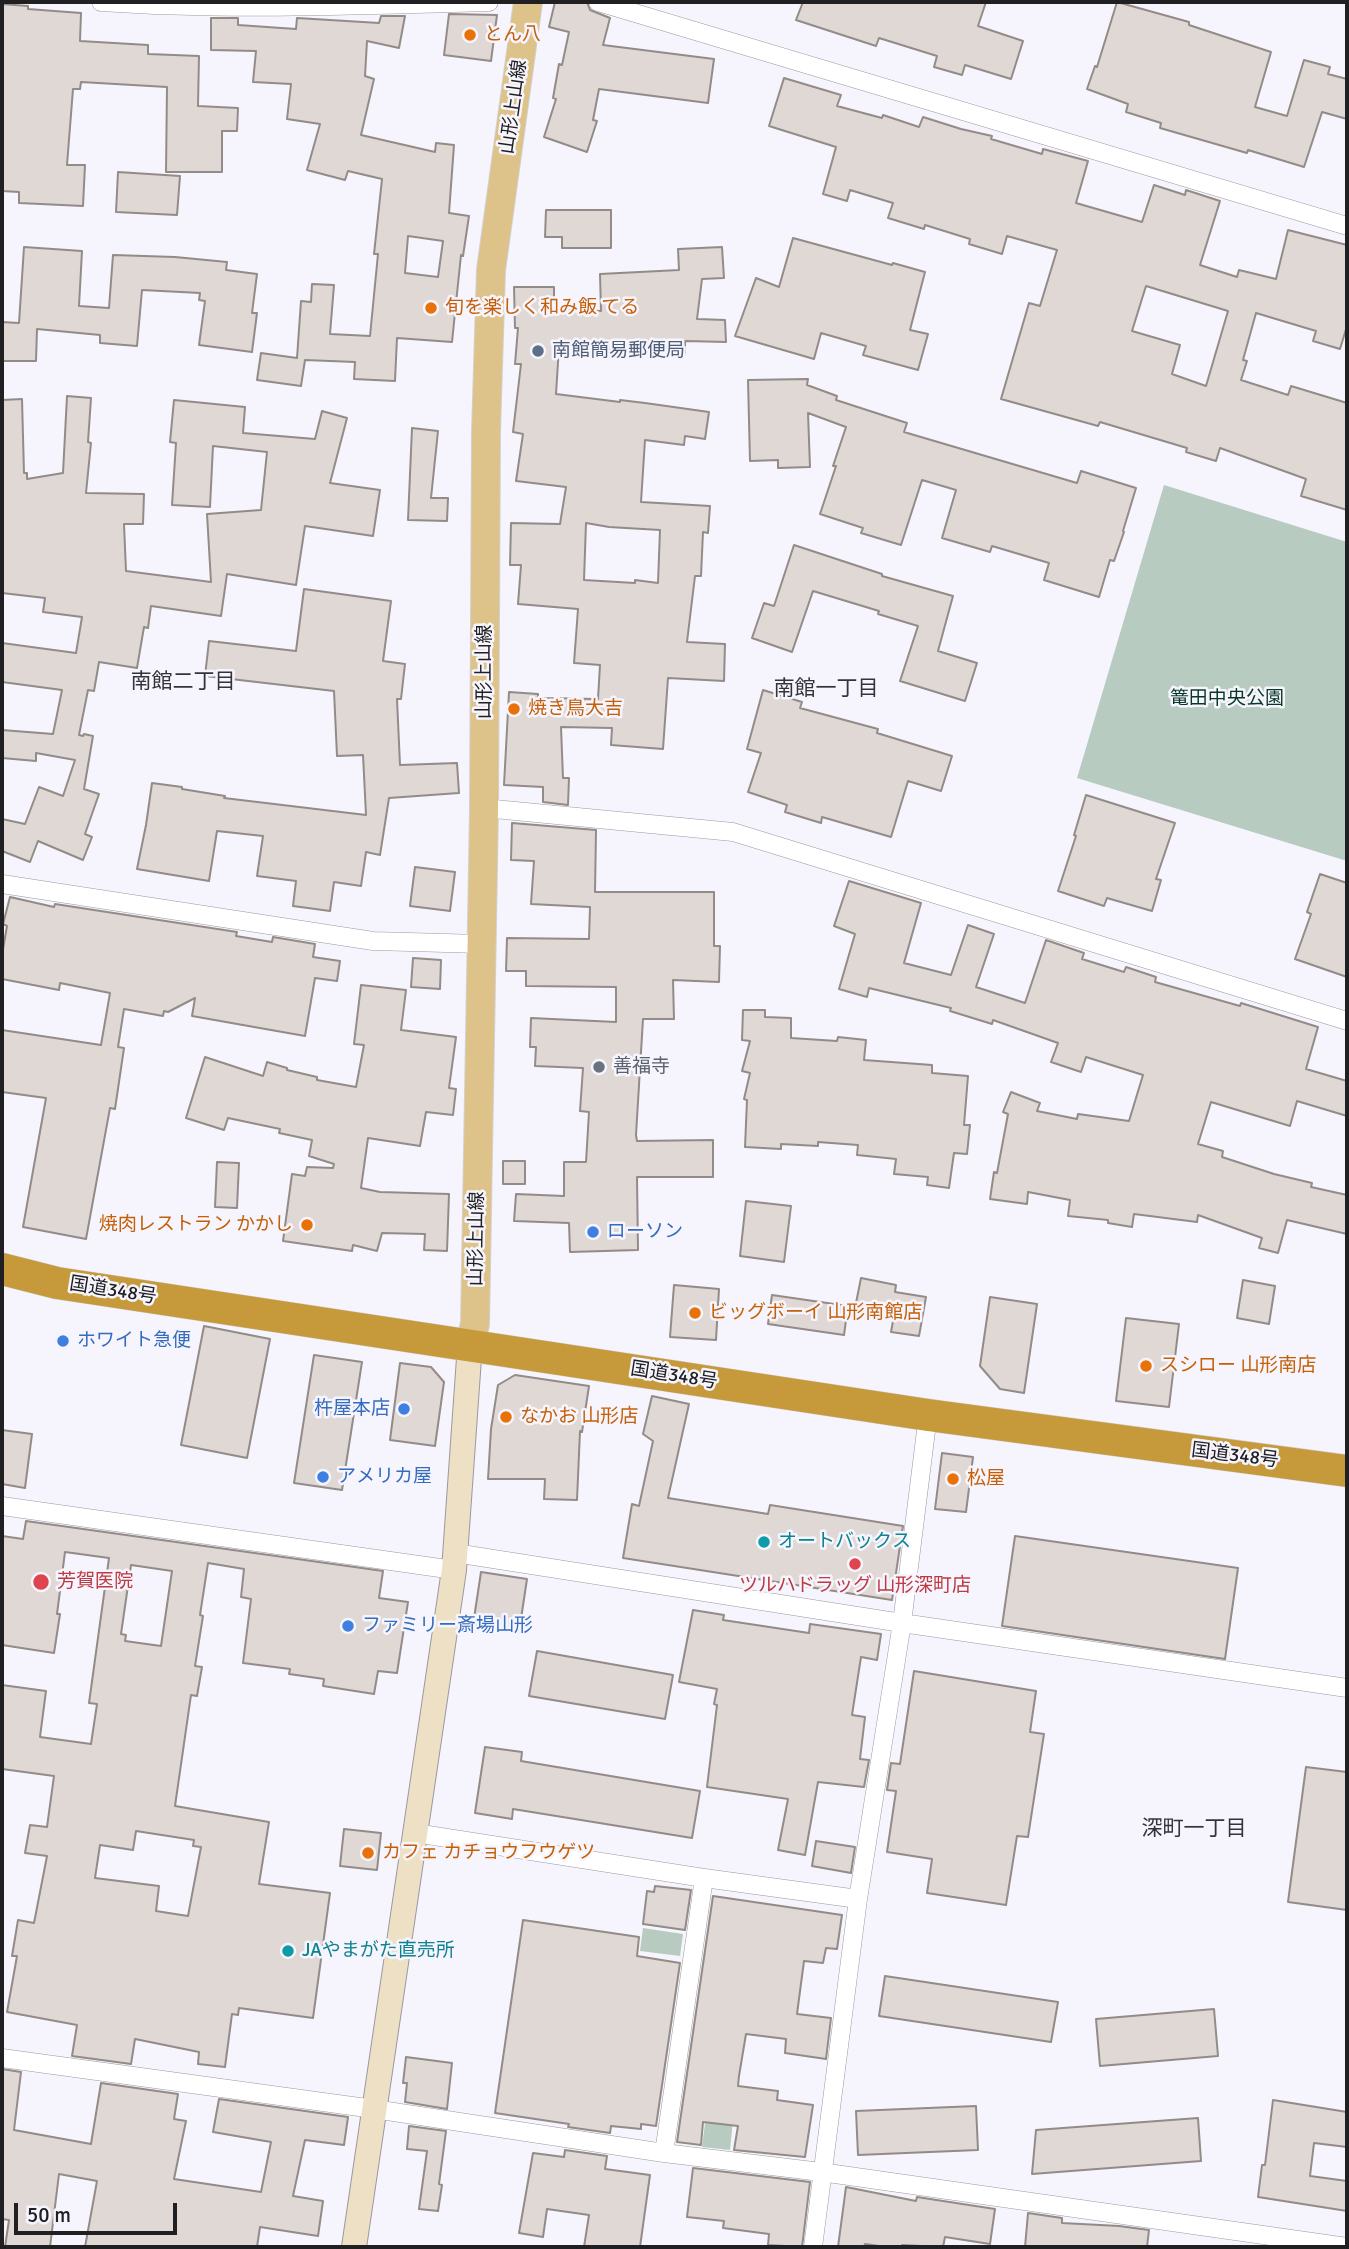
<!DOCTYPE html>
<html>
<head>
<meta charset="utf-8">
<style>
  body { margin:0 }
  #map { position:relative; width:1349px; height:2249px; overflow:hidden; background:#f6f5fd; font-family:Signika,sans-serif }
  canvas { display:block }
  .frame { position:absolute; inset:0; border:4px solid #202023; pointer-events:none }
  .scale { position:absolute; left:14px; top:2203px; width:163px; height:32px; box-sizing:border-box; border:4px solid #202023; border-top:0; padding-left:9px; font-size:21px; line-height:24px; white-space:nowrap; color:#202023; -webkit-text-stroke:5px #f6f5fd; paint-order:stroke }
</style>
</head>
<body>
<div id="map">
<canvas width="1349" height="2249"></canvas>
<div class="frame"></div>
<div class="scale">50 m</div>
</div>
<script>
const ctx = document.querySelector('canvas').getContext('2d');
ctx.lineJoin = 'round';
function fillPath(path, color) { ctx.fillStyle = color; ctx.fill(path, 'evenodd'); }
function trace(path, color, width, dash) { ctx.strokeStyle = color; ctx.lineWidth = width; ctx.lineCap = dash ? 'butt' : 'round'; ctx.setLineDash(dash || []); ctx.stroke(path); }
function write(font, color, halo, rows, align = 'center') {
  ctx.font = font + ' Signika,"Noto Sans JP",sans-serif'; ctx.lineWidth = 5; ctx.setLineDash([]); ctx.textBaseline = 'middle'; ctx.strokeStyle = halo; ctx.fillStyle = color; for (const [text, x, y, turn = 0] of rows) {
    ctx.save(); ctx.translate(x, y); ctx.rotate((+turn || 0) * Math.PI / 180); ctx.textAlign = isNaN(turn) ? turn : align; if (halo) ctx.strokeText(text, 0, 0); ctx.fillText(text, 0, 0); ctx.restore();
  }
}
const green = new Path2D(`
  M1164 485 1347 542V861L1077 778Z
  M643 1928 683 1934 680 1956 640 1951Z
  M707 2108 734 2111 730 2150 702 2147Z`);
const building = new Path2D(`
  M555 2H587L590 10 610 18 603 45 714 59 708 103 599 89 593 120 597 121 587 152 544 137 556 99 553 98 559 64 562 65 569 32 549 27Z
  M803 2H986L978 26 1023 41 1011 79 965 65 962 75 934 67 937 56 879 38 876 46 796 20Z
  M1117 2 1189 22V25L1271 52 1255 107 1287 116 1304 60 1330 67 1328 74 1347 79V119L1322 112 1304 167 1248 150 1247 153 1160 128 1161 123 1126 112 1128 104 1087 89 1095 66 1097 67Z
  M2 4 28 6V9L81 13 80 41 148 45V54L199 56 198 106 238 108 237 131H222V172H166L167 87 81 82 80 89H73L67 165H85L83 206 19 203V192L2 191Z
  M449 14 497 15 491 61 444 55Z
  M381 16H405L399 48 367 41 365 76 374 79 361 135 435 152 436 143 454 145 449 213 469 216 463 256 461 255 452 342 397 338 395 381 354 379 355 362 305 360 301 386 257 380 261 353 297 358 301 301 311 302 312 284 334 285 330 334 370 336 378 254H374L382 179 348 171 345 180 307 170 320 124 287 119 291 84 253 82 256 51 211 50V18H238V25L296 29 297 18 379 23ZM408 236 443 241 438 277 405 273Z
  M784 78 841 95 837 106 882 118 883 115 919 127 923 117 961 129 992 136 991 139 1042 154 1043 149 1088 161 1076 203 1142 222 1154 185 1185 195 1186 190 1220 201 1200 265 1237 277 1239 270 1276 279 1288 230 1347 245V326L1340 349 1313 341 1316 331 1256 313 1243 360 1247 361 1241 380 1288 395 1291 386 1347 403V510L1301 496 1306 479 1220 448 1216 461 1186 452 1187 448 1100 422 1098 426 1001 399 1029 303 1040 306 1057 250 1007 236 1002 254 969 244 970 239 925 225 924 229 888 218 893 203 850 190 847 201 823 194 836 147 769 126ZM1146 286 1228 311 1206 386 1172 374 1180 345 1132 331Z
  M118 172 180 176 177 215 116 212Z
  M546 210H611V248H562V237H545Z
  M793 238 892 265 893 263 925 272 910 330 928 334 918 370 863 355 866 346 821 333 814 359 735 336 756 278 779 287Z
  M24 247 82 251 79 306 109 308 113 255 175 257 227 262 226 270 257 274 252 313H257L252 352 199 345 205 301 199 300 200 293 142 290 137 346 100 343V335L37 329 36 361H2V322L19 323Z
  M722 247 724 278 702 279 697 319 725 320 726 342 685 341V353L559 347 556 394 620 402V400L645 403 709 412 705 439 685 436 684 445 645 440 641 502 710 506 708 533 703 532 701 576H695L687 642 725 644 724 681 668 678 663 749 611 745 612 728 561 727 563 778H569L568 805 543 802V787L504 785 509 692 538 694V698L598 699 600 665 574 663 578 609 518 604 521 565H510L511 523 560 524 566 487 516 481 523 434 513 432 521 364H515L518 328H515L514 287H554V309L601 311 600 274 679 270 678 249ZM586 523 609 527 660 530 658 583 635 580V583L584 580Z
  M808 379 807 385 837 396 836 400 907 423 904 432 1077 483 1081 471 1136 488 1123 531 1124 532 1114 561 1110 560 1099 597 1044 580 1049 563 992 546 990 552 942 538 956 490 922 480 901 545 861 533 863 528 820 514 836 466H833L846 427 808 413 810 467 778 468V460L750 461 748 380Z
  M67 396 91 398 88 442 91 443 86 493 144 494 143 524H124L126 571 211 582 207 514 261 510 267 452 213 446 210 507 172 505 176 443 170 442 174 400 245 407 243 433 315 439 322 411 347 418 330 483 380 490 373 536 305 526 296 585 227 574 221 616 151 606 148 628 144 627 137 668 99 662 94 691 88 690 79 735 83 736 84 734 93 736 84 789 99 794 85 834 92 837 83 860 38 841 30 862 2 851V819L25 824 39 787 63 796 75 760 36 753V761L2 758V730L53 734 62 690 2 682V643L76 653 82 617 43 612 45 598 2 593V400L22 399 24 473H27V479L63 473Z
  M412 428 438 431 431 498H448L447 521 408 520Z
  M794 545 882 574V576L953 596 938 651 977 663 965 701 900 681 918 626 878 614 879 611 813 591 792 652 752 638 764 603 774 606Z
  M304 589 391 601 383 661 405 664 401 699H397L400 765 457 763 459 793 389 798 380 855 366 852 361 886 334 882 330 911 293 906 296 881 257 876 263 836 217 831 209 881 137 869 146 825 152 783 182 787V789L225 796 224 798 366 815 363 755 337 756 334 691 205 676 209 641 296 651Z
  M763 690 802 702 800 708 878 729 877 733 952 756 941 791 908 781 891 837 822 817 821 823 785 812 787 805 748 792 761 753 747 749Z
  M1086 795 1175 823 1156 879 1161 880 1152 911 1107 898 1104 906 1058 891 1076 836 1074 835Z
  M512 823 596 830 595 892H714V946H720L719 982 673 980 674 1019H643L636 1135 637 1141 713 1140V1177H637L638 1250 570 1252 569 1223 514 1221 516 1194 564 1196V1162H586L589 1112 580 1111 583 1068 535 1066 536 1047H530L531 1018 616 1022V987L526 986V971H506L507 938 589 939 590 907 531 904 534 861 511 860Z
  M415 867 455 872 450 911 410 906Z
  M1320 874 1347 883V977L1295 959 1311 914 1307 912Z
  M849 881 921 903 904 963 951 975 968 925 994 934 976 987 1025 1003 1046 940 1084 953 1082 959 1124 972 1126 967 1156 977 1155 982 1240 1006 1241 1003 1318 1027 1306 1069 1347 1081V1116L1297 1101 1290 1126 1211 1102 1198 1144 1223 1151 1222 1157 1274 1174 1312 1183 1311 1187 1347 1195V1234L1287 1220 1278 1253 1259 1248 1262 1238 1198 1215 1197 1222 1134 1214 1132 1227 1108 1223V1220L1068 1216 1070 1200 1028 1192 1027 1204 990 1199 994 1172 997 1173 1008 1114 1003 1112 1011 1092 1040 1103 1037 1111 1077 1119 1078 1114 1129 1121 1143 1075 1086 1057 1081 1072 1051 1062 1058 1043 993 1020 992 1024 950 1011 951 1008 869 988 867 997 839 989 855 934 834 926Z
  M10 897 54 907 55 904 237 932 236 936 272 942 273 937 315 944 313 957 340 961 337 981 315 978 305 1036 192 1016 195 998 168 1012 164 1011 163 1016 124 1009 118 1047 124 1048 115 1109 110 1108 86 1239 23 1227 46 1098 2 1092V1030L101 1045 110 993 60 983 59 990 2 979V955L7 926 3 924Z
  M413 958 441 960 440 989 411 987Z
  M361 985 406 990 401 1030 456 1037 449 1088 456 1089 453 1115 426 1112 420 1146 368 1138 361 1188 380 1192 449 1194 447 1251 424 1250 425 1234 382 1233 377 1251 353 1245 352 1251 283 1241 292 1174 305 1176 307 1167 333 1168 334 1164 309 1156 312 1140 279 1133 280 1129 228 1118 224 1130 186 1118 205 1057 263 1076 267 1062 287 1068V1070L317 1077V1080L356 1087 364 1045 354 1044Z
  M743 1010H765V1017L791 1018V1038L837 1041 838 1037 866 1040 864 1060 932 1065V1073L968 1076 964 1125H970L967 1154 954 1153 949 1188 927 1185 928 1177 894 1174 896 1159 857 1155 858 1145 818 1142V1146L781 1144V1149L745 1147 747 1100 744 1099 750 1073 742 1071 750 1041 742 1040Z
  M503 1161H525V1184H503Z
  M217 1162 239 1163 237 1208 215 1207Z
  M746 1201 791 1206 784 1262 740 1256Z
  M861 1278 896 1285 895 1292 926 1297 919 1336 891 1332 895 1310 856 1303Z
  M1243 1280 1275 1286 1269 1324 1237 1318Z
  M674 1285 719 1289 716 1340 670 1337Z
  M772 1295 848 1306 844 1335 768 1324Z
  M990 1297 1037 1304 1024 1393 1000 1389 980 1366Z
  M1126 1318 1179 1324 1169 1407 1116 1401Z
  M204 1326 270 1339 247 1458 181 1445Z
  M314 1355 362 1362 342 1490 294 1483Z
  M400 1363 431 1367 444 1382 435 1446 390 1440Z
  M515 1375 589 1386 582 1432 580 1431 577 1500 544 1499 545 1479H488L491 1429 498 1385Z
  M652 1396 689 1404 668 1498 768 1514 770 1505 903 1526 892 1600 623 1558 632 1504 639 1506 653 1441 643 1434Z
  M2 1430 32 1434 25 1488 2 1484Z
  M942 1453 973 1457 966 1512 935 1509Z
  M26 1521 383 1571 379 1598 408 1602 397 1673 378 1671 374 1694 323 1686 324 1679 289 1674 290 1669 243 1663 251 1599 241 1597 244 1569 208 1563 200 1615 203 1616 195 1666 202 1667 197 1696 191 1695 175 1806 269 1822 259 1884 330 1893 313 2018 239 2008 238 2015 232 2014 225 2067 198 2064 199 2052 135 2039 131 2064 72 2056 77 2025 7 2012 17 1956H12L18 1920 34 1923 47 1856 25 1853 30 1825 47 1827 54 1776 2 1769V1685L46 1691 40 1737 91 1744 97 1704 89 1703 109 1558 65 1552 57 1614H60L54 1653 2 1645V1536L23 1539ZM131 1565 172 1571 161 1646 125 1641 126 1635 121 1634ZM136 1831 194 1840 193 1846 201 1847 188 1916 156 1911 159 1886 95 1878 100 1845 133 1850Z
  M1015 1536 1238 1568 1225 1659 1002 1626Z
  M481 1572 527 1579 519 1632 473 1625Z
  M693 1610 724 1615 723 1620 809 1633 810 1624 881 1634 877 1660 861 1657 852 1715 865 1717 860 1759 869 1760 864 1787 818 1782 805 1855 778 1850 788 1799 707 1787 717 1705 714 1704 717 1689 679 1682Z
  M537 1651 673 1675 665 1719 529 1696Z
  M914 1671 1036 1691 1030 1732 1044 1734 1028 1837 1017 1836 1006 1905 927 1893 932 1859 887 1852 896 1791 887 1790 891 1763 900 1764Z
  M485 1747 522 1752 521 1761 700 1791 692 1838 513 1809 512 1819 475 1813Z
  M1306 1767 1347 1772V1910L1288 1902Z
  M344 1829 381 1833 377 1870 340 1866Z
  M816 1841 855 1847 851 1873 812 1866Z
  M655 1886 691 1890 685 1930 643 1924 647 1891 654 1892Z
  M713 1896 842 1915 837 1949 826 1948 823 1963 804 1961 797 2014 831 2018 826 2059 785 2053 786 2039 746 2034 739 2076 738 2086 778 2091 777 2100 813 2105 805 2157 734 2150 738 2126 703 2122 701 2145 677 2142Z
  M523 1920 639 1937 637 1956 680 1963 656 2126 641 2124V2129L611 2126 610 2133 568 2127 569 2124 495 2113Z
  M885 1976 1058 2002 1051 2042 879 2016Z
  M1214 2009 1218 2056 1100 2066 1096 2019Z
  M406 2057 452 2063 447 2109 405 2102 407 2083H403Z
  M2 2069 21 2072 14 2130 91 2144 101 2083 178 2094 174 2119 186 2121 174 2179 261 2192 271 2142 213 2132 219 2099 348 2117 344 2145 305 2140 293 2196 323 2201 318 2236 260 2227 257 2247H85L97 2181 59 2174 50 2247H5L9 2220 2 2219Z
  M1273 2100 1347 2112V2147L1314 2143 1310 2176 1347 2181V2211L1258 2197 1262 2165H1265Z
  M976 2106 978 2150 858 2155 856 2111Z
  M1198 2118 1201 2161 1032 2174 1036 2130Z
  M409 2126 446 2131 439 2184 442 2185 438 2211 419 2209 427 2151 407 2149Z
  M565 2150 607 2156 605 2169 650 2175 640 2247H584L589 2215 547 2209 543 2237 519 2233 533 2153 564 2157Z
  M693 2168 810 2182 802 2247 768 2245 769 2234 723 2228 724 2221 687 2217Z
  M846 2187 916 2201 917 2197 995 2209 990 2244 945 2237 943 2247 902 2245V2247H886L865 2244 864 2247H838Z
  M1028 2213 1062 2218V2223L1119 2226 1149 2230 1147 2247H1025Z`);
const street = new Path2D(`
  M101 2C230 11 360 5 489 2
  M598 2 1347 226
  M484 808 733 832 1347 1021
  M2 884 373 941 481 944
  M2 1506 454 1570
  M455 1553 902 1623 1347 1688
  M415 1833 704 1878 858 1899
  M2 2058 374 2109 664 2153 821 2172 1347 2247
  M664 2153 704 1878
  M813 2247 858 1899 902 1623 928 1415`);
const secondary = new Path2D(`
  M354 2247 454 1570 470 1344`);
const primary = new Path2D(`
  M470 1344 475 1324 484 808 486 432 491 270 528 2`);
const highway = new Path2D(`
  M2 1269 57 1283 928 1415 1347 1471`);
const markers = [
  [470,35,7,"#e8710a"],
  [431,308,7,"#e8710a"],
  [538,351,7,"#5c6f8a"],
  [514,709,7,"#e8710a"],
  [599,1067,7,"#6b7280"],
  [307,1225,7,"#e8710a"],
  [593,1232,7,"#3f7fe0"],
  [695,1313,7,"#e8710a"],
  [63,1341,7,"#3f7fe0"],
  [1146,1366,7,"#e8710a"],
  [404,1409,7,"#3f7fe0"],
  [506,1417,7,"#e8710a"],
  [323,1477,7,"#3f7fe0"],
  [953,1479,7,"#e8710a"],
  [764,1542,7,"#0f9aa8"],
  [855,1564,7,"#e0444e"],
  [41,1582,9,"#e0444e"],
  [348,1626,7,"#3f7fe0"],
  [368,1853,7,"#e8710a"],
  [288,1951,7,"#0f9aa8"]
];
const foodNames = [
  ["とん八",484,35],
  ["旬を楽しく和み飯 てる",445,308],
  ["焼き鳥大吉",528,709],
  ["焼肉レストラン かかし",293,1225,"right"],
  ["ビッグボーイ 山形南館店",709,1313],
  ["スシロー 山形南店",1160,1366],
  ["なかお 山形店",520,1417],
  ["松屋",967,1479],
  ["カフェ カチョウフウゲツ",382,1853]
];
const streetNames = [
  ["山形上山線",514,107,-82],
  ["山形上山線",485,672,-90],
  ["山形上山線",477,1239,-89],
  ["国道348号",113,1291,9],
  ["国道348号",674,1376,9],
  ["国道348号",1235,1456,7]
];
const serviceNames = [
  ["南館簡易郵便局",552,351]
];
const parkNames = [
  ["篭田中央公園",1227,699]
];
const worshipNames = [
  ["善福寺",613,1067]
];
const shopNames = [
  ["ローソン",607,1232],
  ["ホワイト急便",77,1341],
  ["杵屋本店",390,1409,"right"],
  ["アメリカ屋",337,1477],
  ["ファミリー斎場山形",362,1626]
];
const cultureNames = [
  ["オートバックス",778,1542],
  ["JAやまがた直売所",302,1951]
];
const healthNames = [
  ["芳賀医院",57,1582],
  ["ツルハドラッグ 山形深町店",855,1586,"center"]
];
const neighbourhoodNames = [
  ["南館二丁目",183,682],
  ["南館一丁目",826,689],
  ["深町一丁目",1194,1829]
];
fillPath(green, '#b7cbc0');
fillPath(building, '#e0d8d4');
trace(building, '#938b87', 2);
trace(street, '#9a99a1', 19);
trace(secondary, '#9a99a1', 26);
trace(primary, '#d2d2d3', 30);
trace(highway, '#d2d2d3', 33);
trace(street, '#fff', 18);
trace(secondary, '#eee0c4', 24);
trace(primary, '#ddc289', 28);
trace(highway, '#c6993b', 32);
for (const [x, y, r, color] of markers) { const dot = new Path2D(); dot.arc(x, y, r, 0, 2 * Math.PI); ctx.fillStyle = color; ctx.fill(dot); trace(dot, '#f6f5fd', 2.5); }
write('19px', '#c56008', '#f6f5fd', foodNames, 'left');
write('19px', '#202023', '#f6f5fd', streetNames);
write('19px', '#4e5e75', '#f6f5fd', serviceNames, 'left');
write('19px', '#093725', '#f6f5fd', parkNames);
write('19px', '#5b616d', '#f6f5fd', worshipNames, 'left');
write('19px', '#366cbe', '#f6f5fd', shopNames, 'left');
write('19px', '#0d838f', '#f6f5fd', cultureNames, 'left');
write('19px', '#be3a42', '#f6f5fd', healthNames, 'left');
write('21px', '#34333a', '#f6f5fd', neighbourhoodNames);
</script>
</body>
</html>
